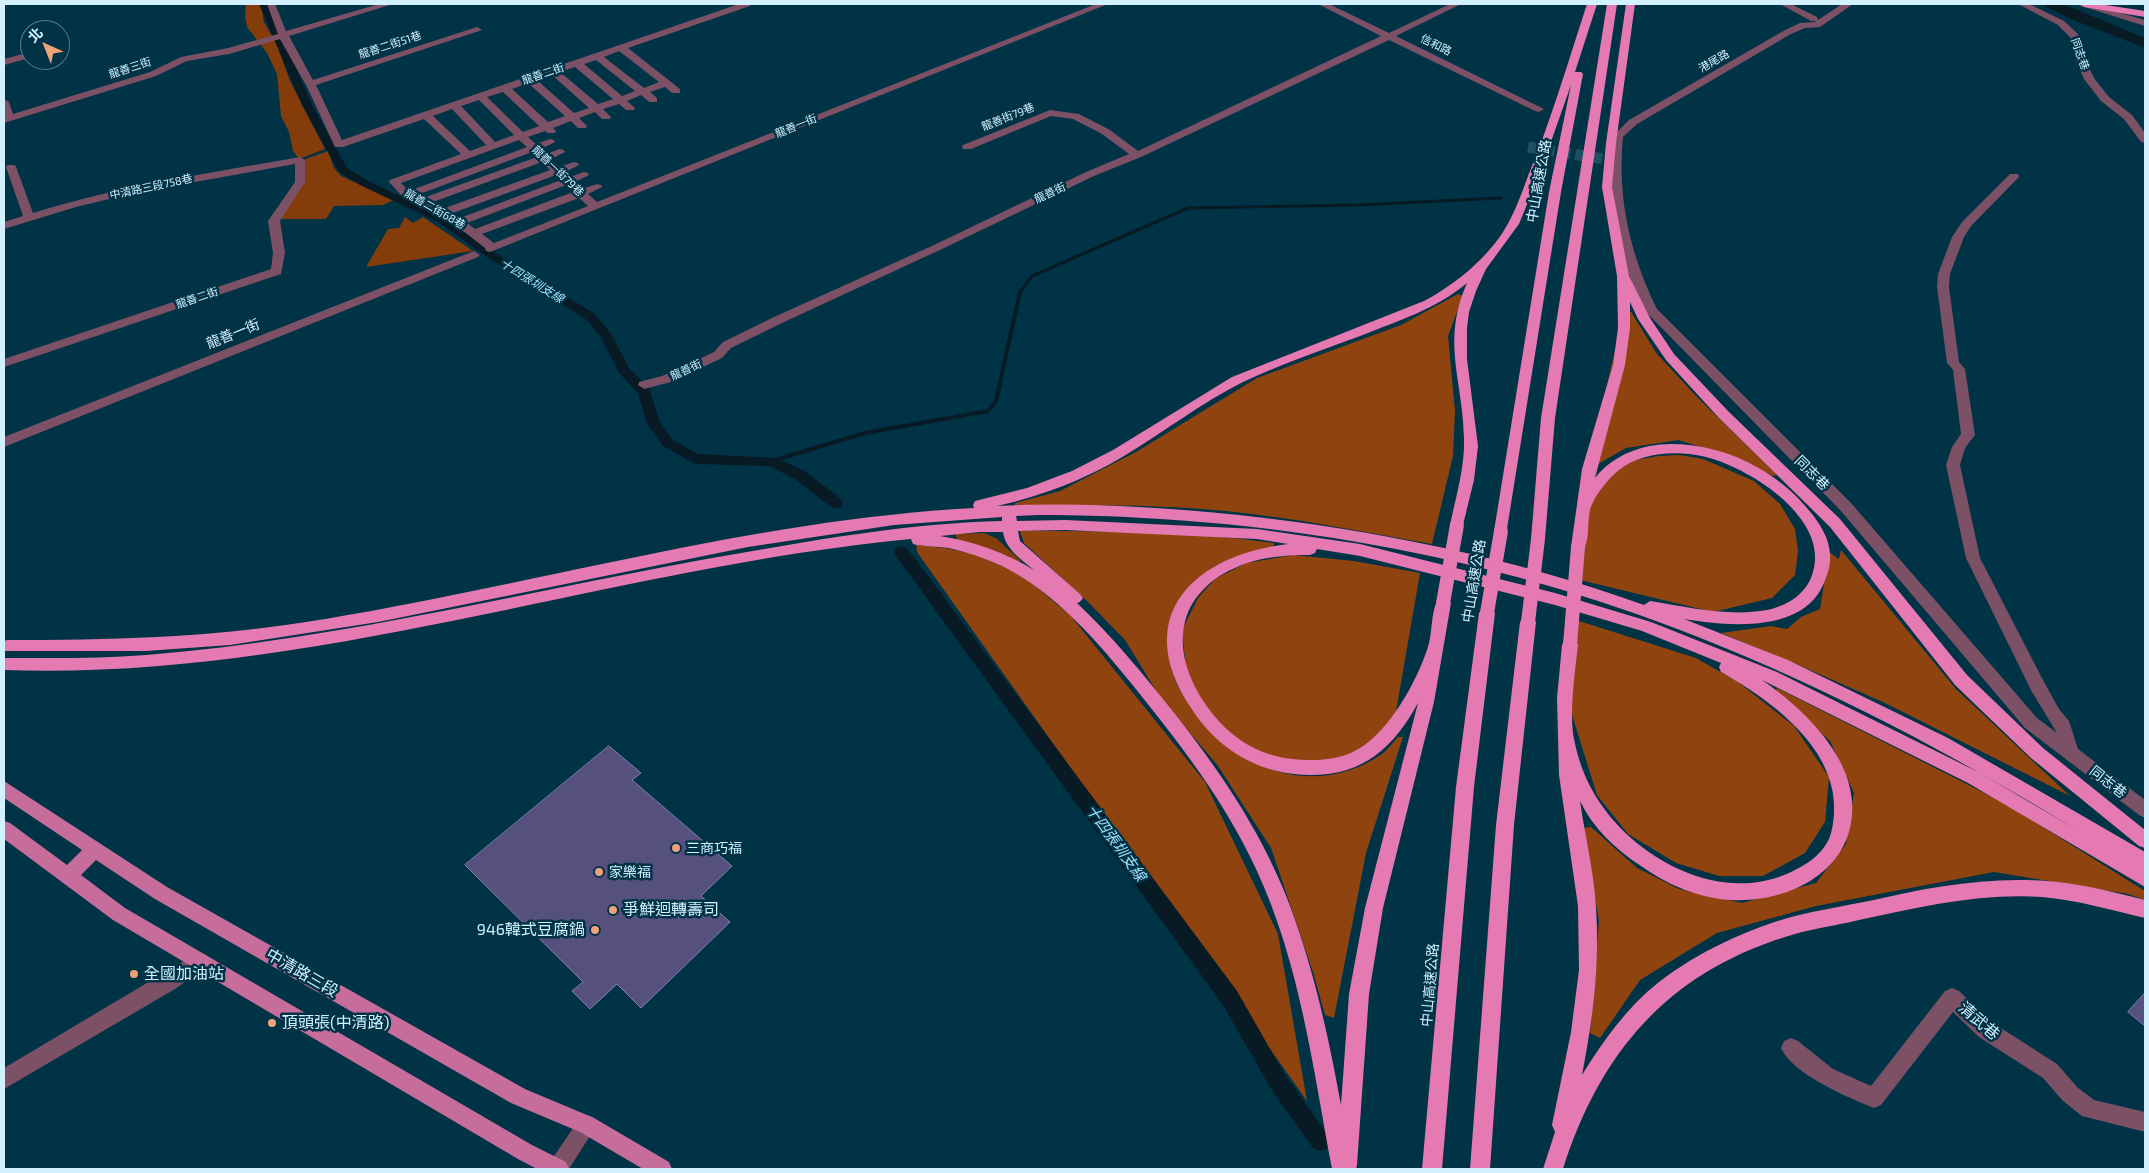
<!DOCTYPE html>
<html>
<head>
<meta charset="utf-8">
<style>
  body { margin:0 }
  #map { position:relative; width:2149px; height:1173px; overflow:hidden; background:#003346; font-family:"Exo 2","Noto Sans TC",sans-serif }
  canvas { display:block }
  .frame { position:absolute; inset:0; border:5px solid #d2f0fe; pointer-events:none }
  .north { position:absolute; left:20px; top:20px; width:50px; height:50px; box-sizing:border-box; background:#003346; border:1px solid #547f90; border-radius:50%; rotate:316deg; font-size:14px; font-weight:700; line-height:20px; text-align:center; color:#d2f0fe }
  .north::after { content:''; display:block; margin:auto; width:18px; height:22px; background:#f0a278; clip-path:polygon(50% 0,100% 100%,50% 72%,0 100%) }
</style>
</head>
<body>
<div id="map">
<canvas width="2149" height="1173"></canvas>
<div class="frame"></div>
<div class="north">北</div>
</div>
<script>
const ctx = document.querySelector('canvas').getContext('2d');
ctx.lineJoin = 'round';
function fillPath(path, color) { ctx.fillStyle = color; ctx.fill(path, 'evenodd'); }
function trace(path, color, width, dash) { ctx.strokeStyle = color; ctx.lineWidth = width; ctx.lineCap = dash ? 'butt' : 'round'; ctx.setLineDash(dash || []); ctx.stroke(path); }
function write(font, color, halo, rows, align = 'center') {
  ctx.font = font + ' "Exo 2","Noto Sans TC",sans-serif'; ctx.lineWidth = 5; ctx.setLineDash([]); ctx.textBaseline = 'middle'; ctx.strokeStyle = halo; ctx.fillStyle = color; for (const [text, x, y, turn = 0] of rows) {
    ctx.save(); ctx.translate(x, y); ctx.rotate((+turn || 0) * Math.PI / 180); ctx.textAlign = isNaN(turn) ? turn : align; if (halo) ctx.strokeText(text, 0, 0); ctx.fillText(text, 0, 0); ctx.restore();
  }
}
const green = new Path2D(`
  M246 4H261L264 22 277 45 290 81 325 149 299 159 293 151 289 132 281 116 277 74 267 53 247 27 245 17Z
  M328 151 334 168 341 176 394 200 383 205 334 206 326 219H281L303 182V160Z
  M405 217 413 223 423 217 473 251 366 267 388 229 399 228Z
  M984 533 996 538 1021 561 1017 563 957 541 956 534Z`);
const forest = new Path2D(`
  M1458 294 1463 296 1448 336 1455 411 1453 456 1432 544C1364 532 1296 518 1226 511 1156 504 1085 505 1015 506V503L1060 491 1136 452 1257 378 1401 325Z
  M1624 311 1631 312 1657 354 1697 397 1777 475 1773 476 1735 457 1678 440 1626 448 1598 464 1590 460Z
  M1680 455 1703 459 1754 481 1780 504 1795 529 1798 551 1795 575 1772 598 1713 612 1580 580 1581 529 1600 484 1629 461 1659 456Z
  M1020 531C1105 531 1190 531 1274 543V548L1229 562 1172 624C1172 638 1169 655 1172 670 1175 684 1188 704 1197 716 1241 774 1320 797 1382 754 1388 749 1393 743 1398 737H1403L1366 853 1334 1018 1325 1015 1313 972 1271 848 1218 766 1160 697 1125 640 1088 602 1024 543Z
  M916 545 945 548 979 555 1023 576 1070 615 1205 782 1278 934 1307 1101 917 552Z
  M1841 550 1956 689 2070 796 1885 703 1794 663 1721 633 1771 626 1787 629 1801 617 1820 609 1829 552 1839 559Z
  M1293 555 1354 561 1420 573 1396 712 1376 740 1351 756 1291 766 1247 750 1213 723 1187 678 1182 630 1198 598 1215 579 1246 563Z
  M1579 621 1696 658 1738 682 1794 726 1829 777 1825 822 1805 853 1763 876H1719L1676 863 1628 834 1597 795 1568 702Z
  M1777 688 2006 804 2145 891V900L2128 894 1994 872 1816 906 1717 933 1640 980 1600 1038 1590 1033 1599 920 1582 828 1591 827 1637 868 1679 889 1742 903 1816 883 1846 844 1854 793 1830 741 1775 692Z`);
const streamFar1 = new Path2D(`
  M1022 289 1032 276 1188 208 1359 205 1501 198`);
const stream = new Path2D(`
  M772 461 865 433 988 411 996 401 1020 292 1023 288`);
const canal = new Path2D(`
  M259 4H268L312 105 347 168 368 181 446 218 495 253 595 314 611 334 629 368 649 388 660 423 673 440 698 454 777 458 806 472 841 499 843 503 841 507 836 508 831 507 796 480 770 466 695 464 663 446 647 424 638 393 619 373 600 336 587 320 487 257 438 222 360 185 339 172 302 105Z
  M901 546 906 548 914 557 1237 991 1285 1075 1327 1134 1330 1141 1327 1148 1320 1151 1313 1148 1271 1089 1223 1005 896 556 894 552 896 548Z`);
const river = new Path2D(`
  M2043 4H2063L2145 38V48L2071 19 2046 7Z`);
const building = new Path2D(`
  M609 746 641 773 632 780 732 866 701 896 730 922 641 1008 617 984 590 1009 572 991 583 982 465 865Z
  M2145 993V1026L2128 1012Z`);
const minorTunnel = new Path2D(`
  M1528 147 1616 161`);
const minor = new Path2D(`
  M267 4H275L286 31 379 4H393L289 36 313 80 474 28 477 27 482 30 316 85 342 140 739 4H751L750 6 628 48 680 89V93H672L665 87 650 92 657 98V102H649L641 95 627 101 635 108 634 110H626L619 104 603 109 611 117 610 119H602L595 112 579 118 587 126 586 128H578L571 121 553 128 556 131 555 133H547L545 131 528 137 536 144 550 139 554 140 555 142 541 149 546 154 560 149 564 150 565 152 551 159 559 167 574 162 578 163 579 165 565 172 570 177 584 172 588 173 589 175 575 182 582 189 597 184 601 185 602 187 588 194 597 202 1096 4H1108L490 252 486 251 485 248 441 214 403 197 389 182 390 180 461 154 424 119 343 147H335L307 87 280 39 229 54 187 61 156 76 4 123V99L9 102 13 114 150 72 181 57 228 48 278 34ZM619 51 659 82 644 88 604 57ZM596 60 635 91 622 96 584 64ZM575 67 613 99 598 104 560 72ZM552 75 589 108 574 113 537 80ZM528 83 565 116 548 122 512 89ZM503 92 539 126 523 132 487 97ZM479 100 514 135 495 142 461 106ZM452 109 486 145 470 151 433 116ZM519 140 527 147 409 191 401 183ZM532 152 537 157 423 198 417 195ZM542 162 550 170 445 208 433 202ZM556 175 561 180 460 218 453 213ZM566 185 573 192 475 229 467 223ZM579 198 588 206 494 243 482 234Z
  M1318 4H1329L1389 33 1450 4H1461L1396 36 1544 109 1539 112 1535 111 1389 40 1141 157 1094 176 942 249 782 323 731 348 722 358 671 382 644 389 638 385 639 382 662 376 714 352 723 342 774 317 934 245 1086 172 1129 154 1102 134 1073 119 1051 116 971 149H963L962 147 963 145 1050 110 1079 114 1110 130 1138 151 1381 36Z
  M1780 4H1791L1817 17 1818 20 1842 4H1853L1820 27 1805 28 1791 34 1637 124 1623 137C1617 198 1630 254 1657 309L1851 503 2037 718 2057 733 2032 692 1966 558 1946 465 1952 447 1961 434 1953 370 1947 363 1937 287 1938 274 1952 237 1962 222 2010 174H2018L2019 176 2018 178 1971 226 1964 237 1950 274 1949 287 1959 362 1965 369 1975 435 1965 448 1960 465 1980 558 2044 682 2059 709 2069 721 2078 749 2145 800V818L2139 815 2025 728 1841 511 1648 314C1616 263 1607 194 1613 136L1629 120 1785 30 1800 23 1815 22 1816 21H1811Z
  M2018 4H2029L2064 21 2078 34 2084 57 2094 78 2109 97 2132 115 2145 133V143L2141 142 2124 119 2101 101 2084 79 2074 57 2070 37 2058 25Z
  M2075 4H2089L2145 20V26Z
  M30 52V58L4 65V59Z
  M300 157 305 160V182L280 221 285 253 281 274 4 367V359L271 269 273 253 268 221 295 182V164L134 193 76 207 4 229V222L23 216 6 167 7 165H15L16 167 33 213C119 186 210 173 300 157Z
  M474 251 480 255 478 257 4 447V437Z
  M199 952 206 955 208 961 206 967 175 989 4 1089V1068Z
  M1952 988 1959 991 1993 1023 2057 1064 2077 1087 2094 1100 2145 1112V1132L2082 1116 2063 1101 2043 1078 1979 1037 1953 1012 1881 1105 1874 1108C1849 1098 1792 1074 1781 1048L1784 1041 1791 1038 1798 1041 1833 1069 1871 1086 1945 991Z
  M587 1115 594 1118 597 1125 569 1169H547L550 1162 580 1118Z`);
const major = new Path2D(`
  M4 781 167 887 525 1089 594 1118 669 1162 672 1169H643L580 1132 511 1103 155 899 96 860 81 875 125 908 532 1145 566 1162 569 1169H537L518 1159 113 920 4 839V821L10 823 67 865 82 850 4 798Z`);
const highway = new Path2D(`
  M1587 4H1597L1575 72H1581L1583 74 1561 192 1506 535 1501 536 1496 535 1494 531 1549 192 1571 85 1541 170 1519 224 1486 269 1476 291 1469 312 1467 328V359L1478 446 1474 480 1462 529 1457 530 1452 529 1450 525C1456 496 1465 467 1464 438 1463 379 1441 342 1467 283 1436 309 1400 320 1363 335 1322 350 1281 364 1243 382 1201 403 1164 432 1124 456 1084 480 1042 496 997 506 1078 502 1159 507 1239 515 1376 530 1514 558 1644 605L1650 601C1688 607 1728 617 1767 610 1786 606 1803 596 1811 578 1834 524 1758 473 1713 459 1684 450 1644 450 1619 470 1608 479 1594 496 1590 510 1587 523 1590 539 1583 551L1578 553 1573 551 1571 547 1582 469 1613 365 1618 328 1617 276 1602 187 1606 143 1626 4H1635L1616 143 1612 187 1629 276 1650 318 1674 354 1729 412 1840 519 1967 675 2043 748 2145 830V848L2139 846 2031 758 1955 685 1830 527 1719 418 1666 360 1638 319 1630 302V328L1625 365 1595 478C1613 455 1642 444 1671 444 1725 444 1779 471 1812 514 1819 523 1827 535 1829 547 1832 561 1829 571 1824 583 1803 634 1727 626 1684 619L1788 660 1948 738 2145 852V887L1968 783 1762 680C1800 706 1849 752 1852 801 1857 869 1791 903 1732 900 1700 899 1666 884 1641 866 1615 849 1593 828 1580 801 1585 836 1594 872 1596 907 1600 964 1593 1019 1582 1075 1603 1041 1627 1007 1659 982 1698 952 1747 929 1795 916 1819 910 1844 906 1869 901 1920 889 1973 879 2026 880 2066 880 2106 890 2145 900V918C2111 910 2077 900 2042 897 1980 893 1919 907 1859 920 1834 926 1809 929 1785 937 1667 974 1600 1053 1563 1169H1543L1555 1132 1552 1125 1571 1032 1579 970 1578 906 1559 775 1557 698 1562 645 1564 641 1570 639 1576 641 1578 645C1575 671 1569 714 1574 739 1582 780 1601 811 1631 838 1674 876 1737 898 1791 872 1807 864 1820 856 1828 841 1832 833 1833 824 1834 815 1839 749 1772 701 1721 672L1719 667 1721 663 1642 631 1555 605 1360 556 1317 549 1315 553 1310 555C1291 555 1272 556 1254 561 1181 582 1164 641 1204 702 1230 741 1265 761 1312 760 1336 760 1357 754 1374 737 1397 716 1417 679 1427 650 1433 634 1430 614 1438 599L1443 597 1448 599 1451 603 1434 702 1383 908 1369 994 1357 1165 1356 1169H1332C1313 1068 1300 963 1256 869 1225 802 1181 745 1135 688 1098 642 1056 593 1002 566 985 558 967 552 949 548 937 546 924 547 913 544L911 539C607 568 313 681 4 670V658C51 658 99 659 146 655 347 639 542 587 741 553 827 538 914 523 1002 521V517L894 525 748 547 378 622 230 645 146 651H4V641L7 640C108 640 206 638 306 622 529 587 748 520 974 508L973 505 975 501 1027 488 1072 471 1113 450 1232 377 1424 301C1454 285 1484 261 1503 232 1514 215 1521 195 1528 176 1551 120 1568 62 1587 4ZM1038 515C1262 515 1490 554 1698 637 1830 689 1956 756 2077 830L1980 773 1777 672 1651 622 1555 593 1360 544 1257 529 1065 520 1017 521 1016 516ZM1065 530 1257 539 1288 544C1194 555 1130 616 1191 708 1218 750 1260 775 1311 775 1364 775 1394 747 1418 703L1365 908 1349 994 1341 1105C1328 1033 1312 961 1285 893 1258 827 1219 770 1175 714 1144 675 1113 637 1077 603L1080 602 1083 598 1080 594 1020 541 1018 531ZM980 532H1003C1005 549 1022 560 1034 570 1006 553 973 541 940 536Z
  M1607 4H1617L1555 418 1545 539 1543 543 1538 544 1533 543 1531 539 1541 418Z
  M2079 4H2099L2145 11V17L2084 7Z
  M1487 607 1492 609 1495 613 1474 787 1442 1169H1422L1456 787 1479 613 1482 609Z
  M1528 616 1533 618 1536 622 1514 825 1490 1169H1470L1496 825 1520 622 1523 618Z`);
const highwayBridge = new Path2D(`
  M1443 603 1457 525
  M1487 613 1501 531
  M1528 622 1538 539
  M1570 645 1578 547`);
const markers = [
  [676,848,5,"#f0a278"],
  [599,872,5,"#f0a278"],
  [613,910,5,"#f0a278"],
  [595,930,5,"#f0a278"],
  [134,974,5,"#f0a278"],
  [272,1023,5,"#f0a278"]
];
const farStreetnames = [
  ["龍善二街51巷",390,45,-18],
  ["信和路",1436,45,26],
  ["同志巷",2080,54,70],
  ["港尾路",1714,61,-30],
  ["龍善三街",130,68,-18],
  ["龍善二街",543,74,-19],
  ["龍善街79巷",1008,117,-22],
  ["龍善一街",796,126,-22],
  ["龍善一街79巷",558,171,44],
  ["中清路三段758巷",151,187,-12],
  ["龍善街",1050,193,-25],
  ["龍善二街68巷",435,209,30],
  ["龍善二街",197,298,-19],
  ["龍善街",686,370,-25]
];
const farWaternames = [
  ["十四張圳支線",532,281,32]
];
const streetNames = [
  ["中山高速公路",1539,181,-80],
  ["龍善一街",233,334,-22],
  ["同志巷",1812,473,45],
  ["中山高速公路",1474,581,-81],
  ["同志巷",2108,782,38],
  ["中山高速公路",1430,985,-85]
];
const poiNames = [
  ["三商巧福",686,848],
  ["家樂福",609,872]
];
const waterNames = [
  ["十四張圳支線",1116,843,54]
];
const nearPoinames = [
  ["爭鮮迴轉壽司",623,910],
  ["946韓式豆腐鍋",585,930,"right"],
  ["全國加油站",144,974],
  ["頂頭張(中清路)",282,1023]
];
const nearStreetnames = [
  ["中清路三段",302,973,30],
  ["清武巷",1979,1021,41]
];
fillPath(green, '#843d0a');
fillPath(forest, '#8f4410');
trace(streamFar1, '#081a23', 3);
trace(stream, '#081a23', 4);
fillPath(canal, '#081a23');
fillPath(river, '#081a23');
fillPath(building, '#56507e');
trace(building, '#8580b1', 1);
trace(minorTunnel, '#204f62', 11, [11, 5]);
fillPath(minor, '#7c5065');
fillPath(major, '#c76d9c');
fillPath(highway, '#e579b1');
trace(highwayBridge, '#e579b1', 14);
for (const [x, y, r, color] of markers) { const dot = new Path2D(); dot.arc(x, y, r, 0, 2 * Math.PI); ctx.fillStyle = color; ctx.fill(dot); trace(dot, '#003346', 2); }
write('11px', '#d2f0fe', '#003346', farStreetnames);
write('italic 12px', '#a4dffb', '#003346', farWaternames);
write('14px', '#d2f0fe', '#003346', streetNames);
write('14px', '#d2f0fe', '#003346', poiNames, 'left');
write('italic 15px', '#a4dffb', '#003346', waterNames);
write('16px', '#d2f0fe', '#003346', nearPoinames, 'left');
write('16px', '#d2f0fe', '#003346', nearStreetnames);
</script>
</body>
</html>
